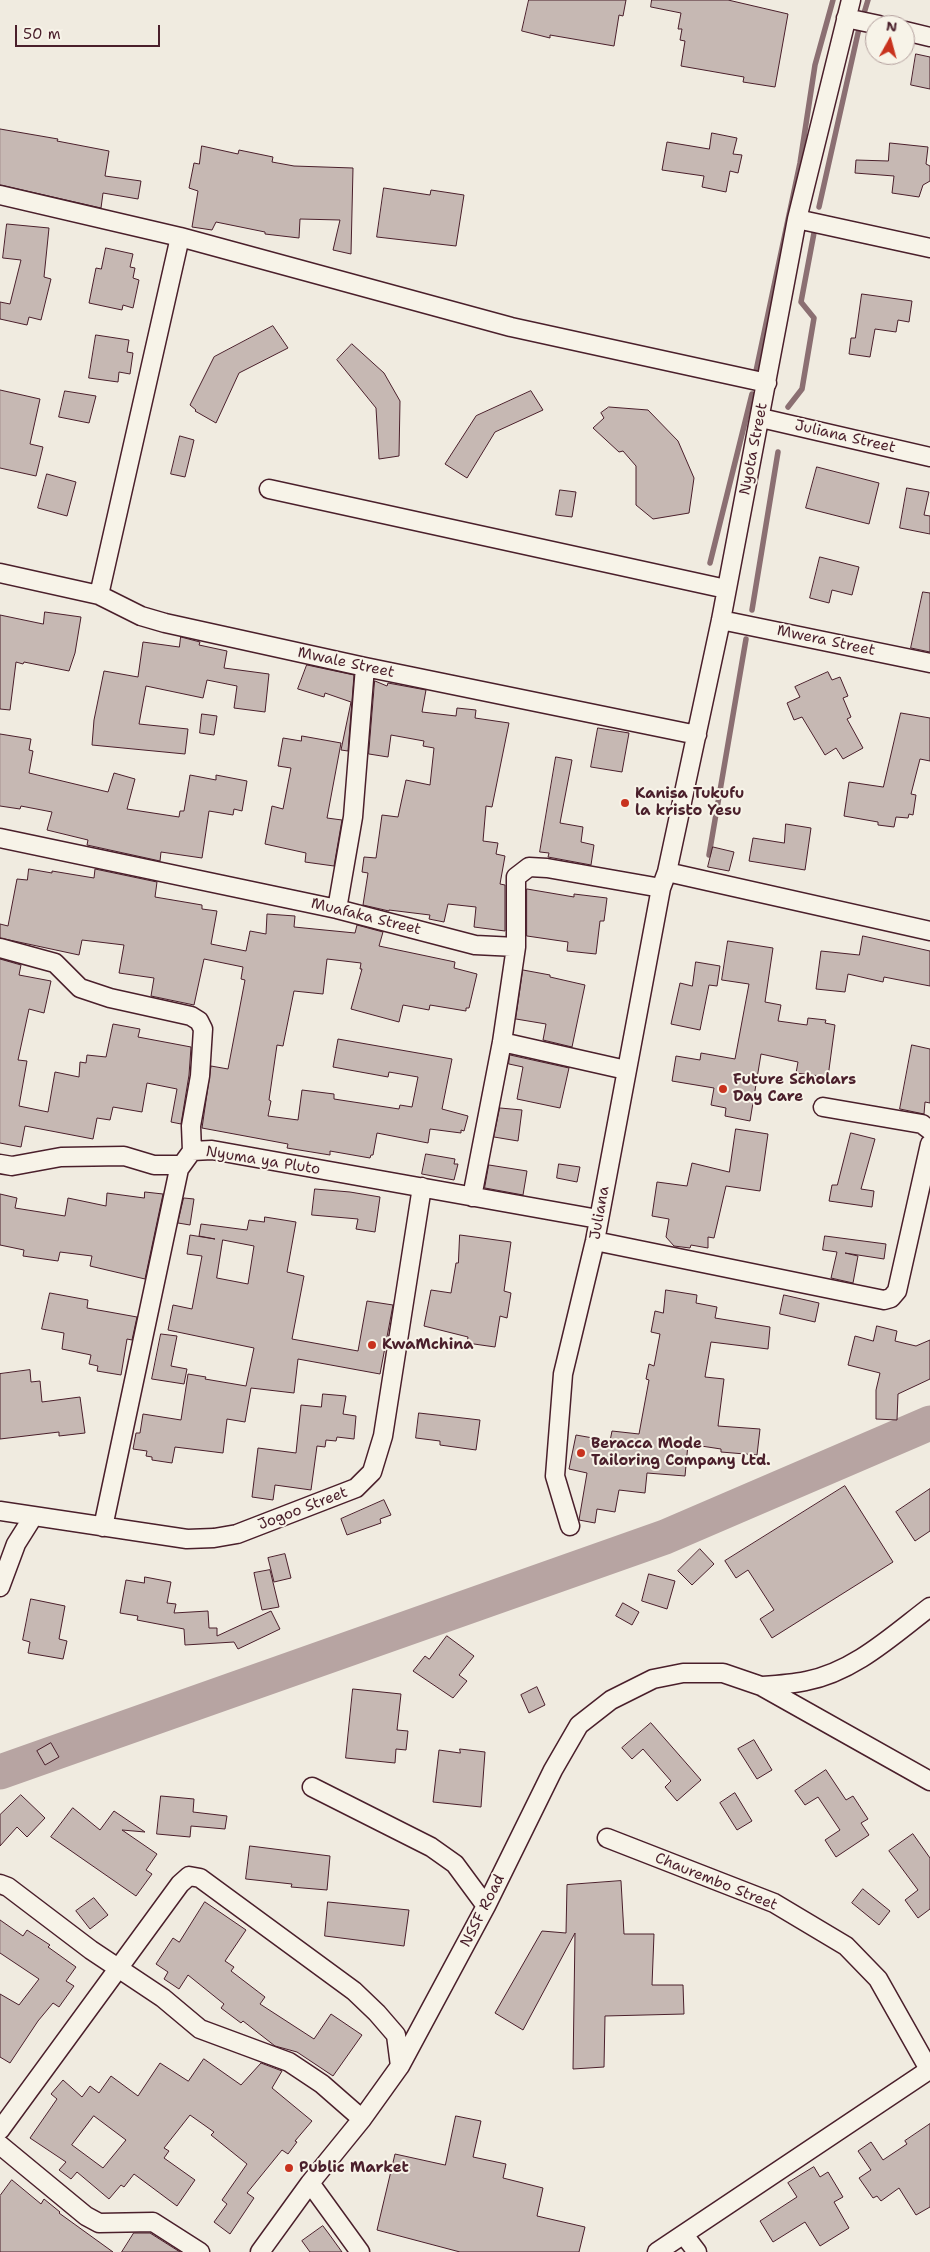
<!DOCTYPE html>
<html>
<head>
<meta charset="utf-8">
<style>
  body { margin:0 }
  #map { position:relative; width:930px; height:2252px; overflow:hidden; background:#f0ebe0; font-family:"Shantell Sans",sans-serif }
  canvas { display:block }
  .north { position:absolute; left:865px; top:15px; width:50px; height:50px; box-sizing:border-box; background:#f7f3e8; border:1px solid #b29e9c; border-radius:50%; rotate:7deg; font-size:14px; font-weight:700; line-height:20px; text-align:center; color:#4a1f2b }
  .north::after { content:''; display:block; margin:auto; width:18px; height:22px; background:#c8321e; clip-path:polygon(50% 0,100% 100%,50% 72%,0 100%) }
  .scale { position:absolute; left:15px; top:25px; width:145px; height:22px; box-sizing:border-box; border:2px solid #4a1f2b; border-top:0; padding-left:6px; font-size:15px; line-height:18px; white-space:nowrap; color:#4a1f2b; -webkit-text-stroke:4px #f7f3e8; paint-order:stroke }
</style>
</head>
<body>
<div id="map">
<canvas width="930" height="2252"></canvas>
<div class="north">N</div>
<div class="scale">50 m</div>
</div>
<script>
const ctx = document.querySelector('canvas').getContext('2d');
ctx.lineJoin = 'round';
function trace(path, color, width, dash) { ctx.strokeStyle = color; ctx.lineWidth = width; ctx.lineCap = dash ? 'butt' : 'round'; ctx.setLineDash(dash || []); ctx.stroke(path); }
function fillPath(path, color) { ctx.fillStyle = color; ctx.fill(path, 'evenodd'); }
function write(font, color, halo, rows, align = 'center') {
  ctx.font = font + ' "Shantell Sans",sans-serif'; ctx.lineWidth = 4; ctx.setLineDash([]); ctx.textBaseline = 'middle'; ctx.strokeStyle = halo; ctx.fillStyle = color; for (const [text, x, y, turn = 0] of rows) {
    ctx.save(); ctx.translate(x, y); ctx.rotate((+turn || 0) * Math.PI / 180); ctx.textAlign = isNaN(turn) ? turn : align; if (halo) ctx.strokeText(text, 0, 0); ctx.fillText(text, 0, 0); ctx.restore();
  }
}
const stream = new Path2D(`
  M819 207 858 33 868 0
  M756 371 800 163 815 65 833 0
  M788 407 802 389 814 318 801 302 814 233
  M710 563 752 394
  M752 610 778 452
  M709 855 746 639`);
const river = new Path2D(`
  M0 1772 665 1537 930 1423`);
const building = new Path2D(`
  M529 0H626L623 16 619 15 614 46 550 35V38L522 31Z
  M652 0H728L788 14 775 87 743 82 744 77 681 66 685 41 680 40 682 29H678L681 13 651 7Z
  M916 54 930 57V89L911 85Z
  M0 129 58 139 57 141 109 151 105 176 141 181 138 199 103 193 101 208 0 185Z
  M712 133 737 138 733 154 742 155 738 173 730 171 726 192 702 187 704 176 662 170 667 142 709 149Z
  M890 143 928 147 926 164 930 166V181L923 185 919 197 892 193 894 176 855 173 856 160 888 161Z
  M202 146 238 154 239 150 273 157 272 162 294 166 353 168 351 254 333 250 340 220 300 219 299 238 265 234V232L216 222 212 230 192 227 198 191 189 188 194 163 199 164Z
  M384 188 430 195 431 190 464 195 456 246 377 237Z
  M7 224 49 228 44 277 51 279 41 320 29 317 27 325 0 319V302L10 304 21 260 3 258Z
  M106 248 133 254 130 267 135 268 133 278 139 280 133 308 123 305 122 310 89 303 96 268 101 269Z
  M862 294 912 301 909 322 898 320 896 332 875 329 870 357 849 354 851 338H855Z
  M273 326 288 348 239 373 216 423 195 411 196 410 190 405 214 357Z
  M96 335 129 340 127 352 133 353 130 374 119 372 118 382 89 378Z
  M352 344 384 373 400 401 399 456 379 459 376 408 337 360Z
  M0 390 40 399 30 444 43 447 36 476 0 468Z
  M65 391 96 396 89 423 59 417Z
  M531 391 543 410 495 432 467 478 445 464 476 416Z
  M609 407 648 410 678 441 694 478 689 513 653 519 636 505V466L623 451 619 452 593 428 604 418 601 413Z
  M180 436 194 440 185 477 171 474Z
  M817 467 879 483 869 524 806 508Z
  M47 474 76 482 67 516 38 508Z
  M907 488 929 492 924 515 930 516V534L900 528Z
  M560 490 576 492 572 517 556 515Z
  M820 557 859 567 852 595 832 590 829 603 810 598Z
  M923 592 930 593V652L911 648Z
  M45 612 81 617 75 653 69 671 24 662 23 664 16 662 10 710 0 709V615L43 624Z
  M181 637 200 642 199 645 227 651 224 668 269 674 265 712 234 708 237 686 207 680 203 698 146 686 139 724 188 729 185 754 92 745 94 720 104 671 138 677 143 642 179 647Z
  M307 665 354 675 348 751 341 750 351 702 325 693 324 697 298 689Z
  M828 672 832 680 840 677 848 696 843 698 851 717 847 719 863 748 843 759 836 748 825 755 802 717 794 720 787 703 800 697 795 687Z
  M375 681 387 686 388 683 426 690 422 712 456 716 457 708 476 710 475 718 509 723 492 807 486 806 483 841 498 843 496 854 505 856 500 884 505 885V931L474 927 476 907 448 904 444 922 429 919 430 915 389 910V911L363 905 368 873 362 872 364 857 376 858 382 815 398 817 406 780 430 785 434 748 423 746 424 741 391 735 388 757 369 754Z
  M901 713 930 718V761L920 759 911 794 916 795 913 815 909 814 908 818 896 817 894 827 878 825V822L844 816 849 782 883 787Z
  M202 714 217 716 214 735 200 733Z
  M598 728 629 733 622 772 591 767Z
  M0 734 31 739 29 750 33 751 29 773 108 792 114 773 135 779 127 809 179 817 180 811H184L190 775 216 780V775L247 781 242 811 234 809 233 815 209 811 202 858 161 852 160 861 87 845 88 840 47 830 52 812 21 806 20 809 0 806Z
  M302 736 341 743 327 818 342 820 334 866 305 862 306 853 265 844 272 806 283 809 291 768 278 766 283 738 301 741Z
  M556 757 572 760 560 823 583 827 581 842 594 845 591 865 548 857 549 853 540 852Z
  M786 824 811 828 805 870 749 861 753 838 784 843Z
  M713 847 734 852 729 871 708 867Z
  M29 869 52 873V871L94 878 95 869 157 882 155 897 202 905V909L217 911 211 944 246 951 250 931 266 934 267 914 295 916 294 927 355 933 357 925 383 932 379 946 455 962 454 968 477 974 469 1008H466V1011L430 1005 429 1010 403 1005 399 1022 351 1009 362 969H360L361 963 327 959 323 994 294 991 283 1046 277 1045 269 1100 271 1101 268 1116 298 1120 302 1090 334 1094V1099L399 1109 400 1105 412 1107 418 1077 389 1072 388 1077 333 1067 338 1039 452 1059 442 1109 468 1116 464 1131 461 1130V1133L430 1129 428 1143 377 1133 373 1155H371L370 1158 330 1151V1155L287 1148 288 1144 202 1128 211 1066 228 1069 245 980 241 979 243 967 204 959 194 1005 151 996 154 978 119 973 124 945 82 940 79 955 0 938V924L8 926 17 879 27 880Z
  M527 889 574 897V894L607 898 604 921H600L596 954 567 951 568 942 527 936Z
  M863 936 930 951V986L884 977 883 982 848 974 845 992 816 989 821 951 859 955Z
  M728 941 773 948 765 1002 781 1005 778 1021 807 1025 808 1018 826 1020 825 1023 835 1025 828 1077 796 1073 798 1062 761 1054 750 1121 725 1116 726 1108 711 1105 714 1088 672 1081 676 1056 700 1060 701 1053 735 1059 749 984 722 980Z
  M0 959 21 965 19 975 51 981 44 1013 29 1009 18 1060 27 1061 19 1106 48 1112 55 1072 79 1077 80 1062 86 1063 87 1055 106 1057 113 1024 140 1029 138 1037 191 1047 189 1075 181 1124 171 1122 177 1089 147 1083 142 1112 113 1107 110 1120 97 1118 93 1139 25 1126 21 1147 0 1143Z
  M696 962 720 966 717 986 709 985 700 1030 671 1024 680 983 692 986Z
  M523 970 550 975V977L585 985 572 1047 543 1040 546 1024 516 1019Z
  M912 1045 930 1049V1103L925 1102 924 1114 900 1109Z
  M510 1055 569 1068 560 1108 517 1099 523 1067 509 1064Z
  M500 1108 522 1110 518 1141 494 1137Z
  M736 1129 768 1134 760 1191 726 1186 714 1238 708 1237V1248L691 1245 690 1248 674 1246 666 1237 669 1219 652 1216 657 1182 687 1186 692 1163 729 1172Z
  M851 1133 875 1139 861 1189 874 1191 872 1207 829 1201 832 1185H837Z
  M426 1154 455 1159 454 1164H458L454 1180 422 1174Z
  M559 1164 580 1167 577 1182 557 1178Z
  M489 1165 527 1171 523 1195 485 1188Z
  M315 1189 350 1192 380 1197 375 1232 356 1229 358 1219 312 1215Z
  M145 1192 163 1194 145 1279 90 1266 92 1256 60 1252 58 1261 23 1256 24 1250 0 1245V1194L17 1198 15 1208 65 1216 68 1198 106 1206 107 1193 144 1198Z
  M184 1198 194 1199 190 1225 178 1223Z
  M265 1217 296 1222 287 1272 304 1276 292 1339 358 1351 367 1301 393 1305 380 1374 298 1359 294 1393 251 1388 245 1422 227 1419 223 1453 175 1447 172 1463 152 1460V1457L146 1456 147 1451 133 1449 136 1433H140L143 1414 181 1420 188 1374 206 1377 205 1379 246 1386 254 1348 168 1330 173 1305 192 1309 202 1256 187 1254 190 1235 215 1239 199 1236 201 1224 247 1230 249 1220 264 1222ZM223 1240 254 1246 248 1284 217 1278Z
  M460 1235 511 1242 504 1291 511 1293 507 1318 500 1316 495 1347 467 1343 468 1337 424 1326 431 1290 451 1293 456 1263H458Z
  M825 1236 886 1244 884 1259 845 1253 858 1256 853 1283 831 1278 837 1252 823 1250Z
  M666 1290 697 1295 696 1303 717 1307 715 1318 770 1327 768 1349 711 1342 705 1377 724 1379 718 1426 760 1429 757 1455 721 1452V1449L688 1444 685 1476 647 1473 645 1493 619 1490 615 1512 597 1509 595 1523 579 1520 587 1473 569 1469 576 1435 610 1441 612 1431 639 1434 649 1380 646 1379 649 1364 654 1366 660 1334 651 1332 655 1311 663 1313Z
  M50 1293 88 1300 87 1308 137 1317 132 1340 127 1339 121 1375 97 1371 98 1366 89 1364 91 1355 62 1349 64 1333 42 1329Z
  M784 1295 819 1303 815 1322 780 1314Z
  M877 1326 897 1331 895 1341 916 1346 930 1340V1379L898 1394 897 1420 876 1419V1390L880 1373 848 1365 855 1336 873 1341Z
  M161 1334 177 1336 171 1366 187 1369 184 1384 152 1379Z
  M30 1370 31 1382 40 1381 42 1402 80 1397 85 1433 59 1436V1432L0 1439V1374Z
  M323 1394 346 1396 343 1414 356 1416 354 1439 337 1437 336 1441 326 1440 325 1447 317 1446 311 1490 275 1485 273 1500 252 1497 258 1448 296 1453 301 1405 321 1407Z
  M419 1413 480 1420 476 1450 440 1445V1441L416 1438Z
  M845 1486 893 1562 772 1638 760 1619 774 1610 748 1570 736 1578 725 1561Z
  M930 1489V1531L915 1541 896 1512Z
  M384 1500 391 1515 380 1519 381 1523 347 1535 341 1519Z
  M700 1549 714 1564 692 1585 678 1571Z
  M285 1554 291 1578 274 1582 268 1558Z
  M270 1570 279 1607 262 1610 254 1573Z
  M649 1574 675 1581 667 1609 642 1601Z
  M145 1577 171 1582 167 1603 176 1604 174 1613 208 1611 209 1628H217V1636L271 1611 280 1629 238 1649 234 1642 185 1645 184 1629 137 1620 138 1616 120 1613 126 1580 144 1583Z
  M31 1599 65 1606 59 1639 67 1641 63 1659 28 1653 30 1642 23 1640Z
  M623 1603 639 1612 632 1625 616 1616Z
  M447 1636 474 1656 459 1675 467 1681 453 1698 413 1671 425 1656 429 1659Z
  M537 1687 545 1705 529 1713 521 1695Z
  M353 1689 401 1694 397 1730 408 1731 406 1750 396 1749 395 1763 346 1758Z
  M651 1723 701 1780 677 1801 665 1787 671 1781 643 1749 632 1759 622 1748Z
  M754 1740 772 1770 757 1779 738 1749Z
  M51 1743 59 1757 45 1765 37 1751Z
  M460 1749 485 1752 481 1807 433 1802 439 1750 460 1753Z
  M826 1770 846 1800 853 1796 868 1819 861 1823 869 1835 836 1857 825 1840 840 1830 818 1797 805 1805 795 1791Z
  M735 1793 752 1821 737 1830 720 1803Z
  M21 1795 45 1818 27 1837 17 1827 0 1846V1815Z
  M161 1796 194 1799 193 1812 227 1816 225 1829 191 1826 190 1837 157 1834Z
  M73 1808 100 1830 114 1811 145 1832 122 1830 157 1854 146 1870 152 1874 136 1896 51 1837Z
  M913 1834 930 1858V1909L918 1918 905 1900 918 1890 889 1851Z
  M250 1846 330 1856 327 1890 291 1887 292 1884 246 1879Z
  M621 1881 624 1934H654L652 1985H683L684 2014 605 2016 604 2067 573 2069 575 1933 523 2030 495 2013 542 1931 566 1933 567 1885Z
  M863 1889 890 1911 879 1925 852 1903Z
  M94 1898 108 1915 90 1929 76 1911Z
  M205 1902 246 1930 225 1961 234 1967 231 1971 265 1997 260 2004 314 2039 331 2014 362 2035 333 2076 297 2052 275 2046 243 2021 241 2023 221 2008 224 2004 188 1975 179 1989 164 1979 168 1972 156 1964 173 1938 179 1942Z
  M328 1902 409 1910 404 1946 325 1936Z
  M0 1920 23 1936 27 1930 50 1945 48 1947 76 1967 66 1981 74 1986 59 2007 53 2003 38 2021 10 2063 0 2057V1994L19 2005 39 1979 0 1953Z
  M204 2059 241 2085 261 2063 282 2071 272 2088 312 2121 295 2141 297 2142 288 2154 282 2150 247 2193 254 2198 230 2234 214 2222 227 2204 222 2200 247 2164 211 2135 214 2132 190 2115 164 2148 169 2151 164 2158 195 2180 177 2206 134 2174 124 2187 121 2185 109 2199 77 2172 71 2179 59 2170 66 2162 30 2138 57 2099 51 2094 63 2080 82 2097 90 2086 99 2093 111 2076 138 2096 160 2063 188 2081ZM94 2116 126 2140 103 2168 72 2145Z
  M456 2116 481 2121 473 2157 506 2164 503 2178 543 2188 537 2216 585 2227 579 2252H460L377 2230 395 2154 445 2165Z
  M930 2124V2207L916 2215 899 2188 881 2201 877 2196 873 2198 859 2178 871 2170 858 2151 871 2142 883 2160 907 2144 905 2141Z
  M814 2167 820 2177 828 2172 843 2197 834 2202 849 2228 820 2246 805 2222 773 2242 760 2221 797 2197 788 2183Z
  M12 2180 41 2204 44 2199 60 2212 59 2213 113 2252H0V2196Z
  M323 2226 329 2234 342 2252H310L302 2241Z
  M134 2233H150L180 2252H122Z`);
const minor = new Path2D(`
  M846 18 879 25
  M905 31 930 37
  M0 195 180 237 511 327 767 383
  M797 219 930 248
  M761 418 930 457
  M269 489 726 589
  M0 573 99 595 141 616 165 623 365 667 697 735
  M99 595 180 237
  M721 620 930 663
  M0 838 337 909 475 945 516 947V877L529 867 547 868 661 888
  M667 872 930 931
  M337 909 353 817 365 667
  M0 948 55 963 80 988 110 998 191 1016 199 1021 203 1029 200 1076 191 1126 192 1151
  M502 1042 626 1070
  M823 1107 922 1124 930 1130
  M0 1164 12 1166 61 1157 124 1156 154 1165H182
  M472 1197 502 1042 516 947
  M595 1241 884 1300 891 1298 897 1291 930 1144
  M0 1511 187 1539 214 1538 237 1534 356 1488 372 1472 383 1436 422 1187
  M570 1526 555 1476 563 1374 595 1241 661 888 667 872 721 620 797 219 851 0
  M103 1527 179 1169 192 1151 212 1150 598 1219
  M0 1587 16 1544 33 1517
  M761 1686C776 1685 792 1684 806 1681 854 1672 893 1635 930 1607
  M312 1787 431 1847 455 1864 486 1906
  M607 1838 774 1903 846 1946 878 1979 930 2071
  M0 1884 8 1887 91 1950 163 1998 200 2029 289 2062 322 2084 362 2119
  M0 2130 180 1884 189 1876 200 1878 354 1991 377 2013 396 2035 400 2066
  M0 2145 86 2216 99 2223 153 2222 200 2252
  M310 2183 360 2252
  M684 2235 697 2252
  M260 2252 310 2183 362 2119 400 2066 486 1906 553 1770 579 1725 611 1700 653 1679 683 1673H723L761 1686 930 1781
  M657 2252 929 2070`);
const markers = [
  [625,803,5,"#c8321e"],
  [723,1089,5,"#c8321e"],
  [372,1345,5,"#c8321e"],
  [581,1453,5,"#c8321e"],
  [289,2168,5,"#c8321e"]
];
const streetNames = [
  ["Juliana Street",845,437,13],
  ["Nyota Street",754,449,-79],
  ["Mwera Street",826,641,12],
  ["Mwale Street",346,663,12],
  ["Muafaka Street",366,917,14],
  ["Nyuma ya Pluto",263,1161,9],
  ["Juliana",600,1213,-80],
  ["Jogoo Street",303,1509,-21],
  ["Chaurembo Street",716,1882,22],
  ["NSSF Road",483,1911,-63]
];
const poiNames = [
  ["Kanisa Tukufu",635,794],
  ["la kristo Yesu",635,811],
  ["Future Scholars",733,1080],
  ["Day Care",733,1097],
  ["KwaMchina",382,1345],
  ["Beracca Mode",591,1444],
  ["Tailoring Company Ltd.",591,1461],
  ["Public Market",299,2168]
];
trace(stream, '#8b6f72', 5.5);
trace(river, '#b7a4a2', 35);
fillPath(building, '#c6b8b3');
trace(building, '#4a1f2b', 1);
trace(minor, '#4a1f2b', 21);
trace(minor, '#f7f3e8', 18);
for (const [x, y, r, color] of markers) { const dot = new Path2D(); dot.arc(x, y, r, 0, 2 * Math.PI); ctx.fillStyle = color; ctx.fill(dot); trace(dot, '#f7f3e8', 2); }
write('15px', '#4a1f2b', '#f7f3e8', streetNames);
write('bold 15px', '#4a1f2b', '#f7f3e8', poiNames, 'left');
</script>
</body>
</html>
